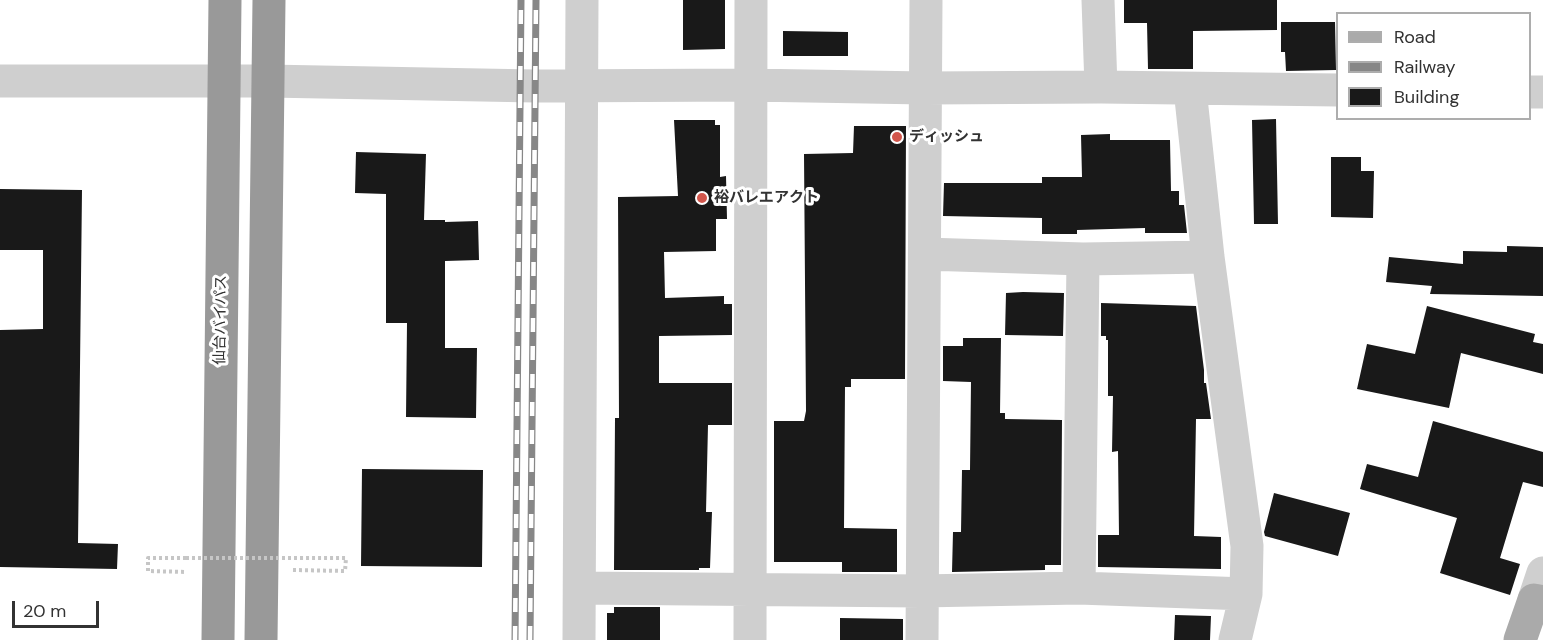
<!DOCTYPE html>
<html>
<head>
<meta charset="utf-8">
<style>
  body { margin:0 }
  #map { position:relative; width:1543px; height:640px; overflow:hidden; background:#fff; font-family:"DM Sans",sans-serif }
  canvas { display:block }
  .legend { position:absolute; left:1336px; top:12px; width:195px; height:108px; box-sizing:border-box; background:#fff; border:2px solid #adadad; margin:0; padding:8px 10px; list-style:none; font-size:18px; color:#323232 }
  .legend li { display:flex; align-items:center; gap:12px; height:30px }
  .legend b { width:30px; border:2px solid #adadad }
  .scale { position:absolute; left:12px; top:601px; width:87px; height:27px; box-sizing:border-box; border:3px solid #323232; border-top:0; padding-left:8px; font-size:18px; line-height:21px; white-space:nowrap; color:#323232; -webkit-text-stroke:4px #fff; paint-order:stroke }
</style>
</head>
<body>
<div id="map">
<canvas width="1543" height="640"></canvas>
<ul class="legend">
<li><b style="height:8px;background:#aaa"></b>Road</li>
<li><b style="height:8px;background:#878787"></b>Railway</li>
<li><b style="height:16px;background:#191919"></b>Building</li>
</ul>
<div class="scale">20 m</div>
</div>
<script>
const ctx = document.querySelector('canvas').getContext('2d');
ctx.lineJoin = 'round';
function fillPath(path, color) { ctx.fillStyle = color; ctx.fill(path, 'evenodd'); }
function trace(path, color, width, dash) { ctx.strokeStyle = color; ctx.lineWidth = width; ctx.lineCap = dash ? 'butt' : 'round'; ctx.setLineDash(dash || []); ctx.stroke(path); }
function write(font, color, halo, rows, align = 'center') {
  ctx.font = font + ' "DM Sans","Noto Sans JP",sans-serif'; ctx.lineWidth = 6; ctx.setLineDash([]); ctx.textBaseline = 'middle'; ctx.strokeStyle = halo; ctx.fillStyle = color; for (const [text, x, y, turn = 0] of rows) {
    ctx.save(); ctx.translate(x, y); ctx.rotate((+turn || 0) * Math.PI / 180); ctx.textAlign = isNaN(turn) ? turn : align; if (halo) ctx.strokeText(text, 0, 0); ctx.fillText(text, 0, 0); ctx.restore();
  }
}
const building = new Path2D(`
  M683 0H725V49L683 50Z
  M1124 0H1277V30L1193 31V69H1148L1147 23H1124Z
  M1281 22H1335L1336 70 1286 71 1285 52H1281Z
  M783 31 848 32V56H783Z
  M1276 119 1278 224H1254L1252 120Z
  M674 120H715V125H720V177L726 176 727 219H716V251L664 252 665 298 724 296V304H732V335L659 336V383H732V425H708L706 512H712L710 568H699V570H614L615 418H619L618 197 678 196Z
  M854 126H906L905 379H851V387H845L844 528 897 529V572H842V562H774V421H804L806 411 804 154 853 153Z
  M1110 134V140H1170L1171 191H1179V205H1184L1187 233H1145V228L1077 230V234H1042V218L943 216 944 183H1042V177H1082L1081 135Z
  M356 152 426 154 424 220H445V222L478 221 479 260 445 261V348H477L476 418 406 417 407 323H386V194L355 193Z
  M1331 157H1361V171H1374L1373 218 1331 217Z
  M0 189 82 190 78 543 118 544 117 569 0 567V330L43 329V250H0Z
  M1507 246 1543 247V296L1430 294 1432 286 1386 282 1389 257 1463 264V251L1507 252Z
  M1023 292 1064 293 1063 336 1005 335 1006 293Z
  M1101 303 1196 306 1204 370V383H1206L1211 419H1196L1194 536 1221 537V569L1098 567V535H1119L1118 451 1112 452 1113 396H1108V340H1106V336H1101Z
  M1427 306 1535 334 1533 342 1543 344V374L1461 353 1449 408 1357 389 1367 344 1415 354Z
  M963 338H1001L1000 413H1005V419L1062 420 1061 565H1045V570L952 572 953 532H961L962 470H970L971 382 943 381V346H963Z
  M1433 421 1543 452V487L1523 482 1500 558 1520 564 1510 595 1440 573 1457 518 1360 489 1367 464 1418 477Z
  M362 469 483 470 482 567 361 566Z
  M1274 493 1350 513 1338 556 1265 536 1264 532Z
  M614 607H660V640H607V613H614Z
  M1175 615 1211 616 1210 640H1174Z
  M840 618 903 619V640H840Z`);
const path = new Path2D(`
  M186 558H148V571L187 572
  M293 570 345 571 346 558H301`);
const minor = new Path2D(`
  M1098 0 1101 87
  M0 81H268L535 86 750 85 925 88 1101 87 1338 90
  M1190 89 1208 257 1247 546 1246 594 1235 640
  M1530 92H1543
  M925 254 1083 259 1208 257
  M580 588 921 591 1079 588 1246 594
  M1079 588 1083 259
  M1534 600 1543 573
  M579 640 582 0
  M750 640 751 0
  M922 640 926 0`);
const major = new Path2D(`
  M1520 640 1534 600 1543 602`);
const highway = new Path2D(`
  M218 640 225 0
  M261 640 269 0`);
const rail = new Path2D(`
  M515 640 521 0
  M530 640 536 0`);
const pathBridge = new Path2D(`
  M186 558H301`);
const markers = [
  [897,137,6,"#d2564c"],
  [702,198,6,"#d2564c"]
];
const poiNames = [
  ["ディッシュ",909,137],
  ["裕バレエアクト",714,198]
];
const streetNames = [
  ["仙台バイパス",221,320,-89]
];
fillPath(building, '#191919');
trace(path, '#c6c6c6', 4, [3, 3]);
trace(minor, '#cfcfcf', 33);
trace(major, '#aaa', 33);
trace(highway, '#999', 33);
trace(rail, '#878787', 7);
trace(rail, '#fff', 4.5, [14]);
trace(pathBridge, '#c6c6c6', 4, [3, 3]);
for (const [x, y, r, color] of markers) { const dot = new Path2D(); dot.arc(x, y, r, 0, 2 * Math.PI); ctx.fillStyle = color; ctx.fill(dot); trace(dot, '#fff', 2); }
write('bold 15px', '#323232', '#fff', poiNames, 'left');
write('15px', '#323232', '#fff', streetNames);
</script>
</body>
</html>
